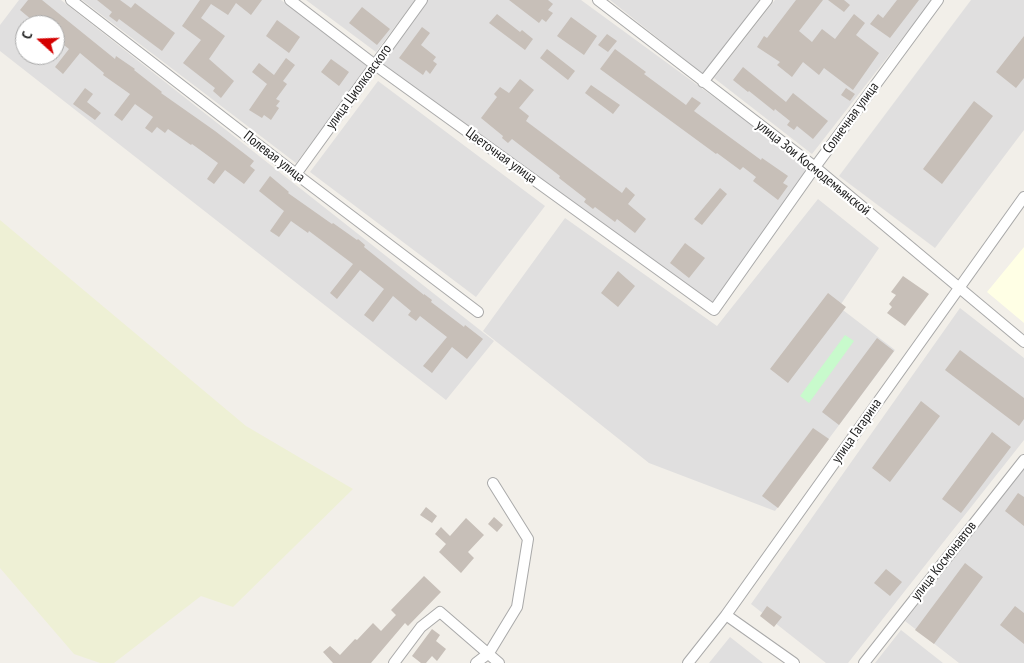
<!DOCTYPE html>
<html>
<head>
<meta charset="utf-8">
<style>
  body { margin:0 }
  #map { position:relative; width:1024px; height:663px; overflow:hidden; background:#f2efe9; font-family:"PT Sans Narrow",sans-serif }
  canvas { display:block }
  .north { position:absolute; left:15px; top:15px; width:50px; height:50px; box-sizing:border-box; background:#fff; border:1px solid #a7a7a7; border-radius:50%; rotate:290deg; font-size:14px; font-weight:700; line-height:20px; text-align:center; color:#222 }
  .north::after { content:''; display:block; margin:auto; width:18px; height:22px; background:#d40000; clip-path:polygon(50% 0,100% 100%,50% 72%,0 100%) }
</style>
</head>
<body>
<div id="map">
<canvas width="1024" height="663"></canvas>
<div class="north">С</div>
</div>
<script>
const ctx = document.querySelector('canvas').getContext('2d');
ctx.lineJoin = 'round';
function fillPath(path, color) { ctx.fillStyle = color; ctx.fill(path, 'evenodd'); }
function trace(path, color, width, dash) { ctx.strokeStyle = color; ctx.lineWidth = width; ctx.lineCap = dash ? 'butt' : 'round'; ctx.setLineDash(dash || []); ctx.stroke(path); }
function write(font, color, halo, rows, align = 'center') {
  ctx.font = font + ' "PT Sans Narrow",sans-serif'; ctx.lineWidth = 4.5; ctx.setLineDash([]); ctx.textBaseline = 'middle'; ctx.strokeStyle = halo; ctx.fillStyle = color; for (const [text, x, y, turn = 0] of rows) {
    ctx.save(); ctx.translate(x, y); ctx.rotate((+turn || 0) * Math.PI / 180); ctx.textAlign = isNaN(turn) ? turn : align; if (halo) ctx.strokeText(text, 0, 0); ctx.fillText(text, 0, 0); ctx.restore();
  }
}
const residential = new Path2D(`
  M19 0H61L494 341 446 400 0 51V25ZM25 25H55V55H25Z
  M82 0H281L369 67 296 163Z
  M306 0H415L376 52Z
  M427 0H581L811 168 711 305 381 63Z
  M610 0H761L703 74Z
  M775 0H932L812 154 714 78Z
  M971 0H1024V130L935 248 839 176Z
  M378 81 545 206 476 297 310 172Z
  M818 199 879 248 839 307 895 350 775 511 649 463 483 331 565 218 717 326Z
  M960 308 1024 358V440L848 663H826L751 604Z
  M1024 468V663H959L905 621Z
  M901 630 943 663H875Z
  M730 637 763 663H709Z`);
const education = new Path2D(`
  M1024 247V323L987 292Z`);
const farmland = new Path2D(`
  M0 220 246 426 353 489 233 607 201 596 114 663H100L74 654 0 568Z`);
const park = new Path2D(`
  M845 335 854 341 809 403 800 396Z`);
const building = new Path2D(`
  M28 0H42L115 59 116 56 135 69 134 70 162 92 161 93 215 131 254 161 250 166 255 170 244 184 225 170 214 184 207 179 218 163 192 144 191 145 168 129 165 133 157 127 152 133 145 128 153 117 135 104 122 121 114 115 130 94 103 75 104 73 80 53 63 74 55 67 69 49 55 38V25H38L20 10Z
  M97 0H120L131 8 135 3 175 33 162 51 119 19 117 22 109 16 112 12Z
  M200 0H262L251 15 236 3 228 15 211 4 201 18 225 36 209 59 234 81 221 98 213 91 215 88 183 63 201 40 182 26Z
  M509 0H548L553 4 548 10 553 13 546 22 542 19 539 23Z
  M796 0H823L799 31 812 42 822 29 835 39 854 14 865 23 856 35 879 53 853 90 824 68 819 75 803 62 792 77 777 65 780 62 757 47 764 36 767 38Z
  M828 0H844L850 5 844 12Z
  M897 0H919L890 38 870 24 878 14 883 18Z
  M362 7 390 29 377 45 349 23Z
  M497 14 520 32 522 30 533 39 525 50 489 23Z
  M571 17 597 36 584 55 557 36Z
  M277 20 300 37 289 53 266 36Z
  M422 27 430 33 421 45 436 57 433 61 437 64 430 74 426 70 423 75 399 58Z
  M607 34 617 41 608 52 598 45Z
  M1024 36V78L1016 88 996 72Z
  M547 49 575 71 568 80 540 58Z
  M615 49 646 72 644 74 686 105 692 97 701 103 694 111 761 160 762 158 788 176 783 183 788 186 778 200 753 181 756 177 743 167 740 170 717 153 716 154 600 69Z
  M286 58 295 65 283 81 287 84 276 99 280 101 276 106 279 108 271 120 264 115 262 118 249 110 267 84 252 72 259 63 274 75Z
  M331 59 349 72 339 86 321 72Z
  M743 67 786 102 793 93 828 121 813 139 797 126 794 130 787 125 790 121 775 109 774 111 749 91 748 92 733 80Z
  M520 79 534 90 519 108 529 116 526 121 622 193 626 187 635 195 628 204 646 219 635 233 617 219 615 222 595 207 593 209 584 202 586 199 559 178 560 176 512 139 508 143 502 138 503 136 481 118 497 97 494 94 500 87 509 93Z
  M591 85 620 105 613 114 585 93Z
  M85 88 93 94 87 102 101 113 95 120 73 104Z
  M846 88 855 94 850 101 841 95Z
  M974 101 993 116 942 184 923 169Z
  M270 176 289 192 288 193 332 224 333 223 357 240 358 239 365 245 364 247 424 295V294L432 300 431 302 464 327 465 325 483 339 467 359 452 347 432 373 423 366 447 337 420 316 416 321 408 315 411 311 393 296 373 322 364 315 384 289 360 270 337 299 330 293 353 264 309 231 308 233 291 221 279 237 270 231 284 211 259 191Z
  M720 188 727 194 702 225 694 219Z
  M685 243 705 258 689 278 670 263Z
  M618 271 635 286 618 307 601 293Z
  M903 276 929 294 905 326 887 313 892 307 889 304 896 295 891 292Z
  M828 293 846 307 788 383 770 369Z
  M877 338 894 351 839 425 822 412Z
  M960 350 1024 398V419L1019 426 945 370Z
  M921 401 940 416 890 482 872 468Z
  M813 428 829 439 778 508 762 496Z
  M992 432 1011 447 961 513 942 499Z
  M1018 493 1024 497V526L1005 511Z
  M426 507 437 516 432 523 420 515Z
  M494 517 503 525 497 532 488 524Z
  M466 518 484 535 468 552 474 558 461 573 439 552 446 544 435 534 441 527 450 536Z
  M965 563 983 577 934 644 915 630Z
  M886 569 902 582 890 596 874 583Z
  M424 576 441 592 408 626 405 623 371 663H333L323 652 330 646 340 655 355 639 357 640 373 623 381 631 396 615 391 610Z
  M767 606 782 617 774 627 760 616Z
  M1015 606 1024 613V644L1000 625Z
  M432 629 440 635 436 641 446 649 437 661 432 656 426 663H421L412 656Z`);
const street = new Path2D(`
  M71 0 296 174 478 312
  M290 0 375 65 714 310 815 167 938 0
  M598 0 815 167 1024 342
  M703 82 767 0
  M296 174 422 0
  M726 615 794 663
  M394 663 421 627 440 612 499 663
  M476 663 489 653 517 607 528 539 493 483
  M688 663 726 615 1024 197
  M864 663 1024 460`);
const streetNames = [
  ["улица Циолковского",359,87,-54],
  ["Солнечная улица",851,118,-54],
  ["Цветочная улица",501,156,36],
  ["Полевая улица",274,157,38],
  ["улица Зои Космодемьянской",813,168,39],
  ["улица Гагарина",857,431,-55],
  ["улица Космонавтов",944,561,-52]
];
fillPath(residential, '#e0dfdf');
fillPath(education, '#ffffe5');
fillPath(farmland, '#eef0d5');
fillPath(park, '#c8facc');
fillPath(building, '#c7bfb8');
trace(street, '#a9a9a9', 12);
trace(street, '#fff', 10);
write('14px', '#222', '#fff', streetNames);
</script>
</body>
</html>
